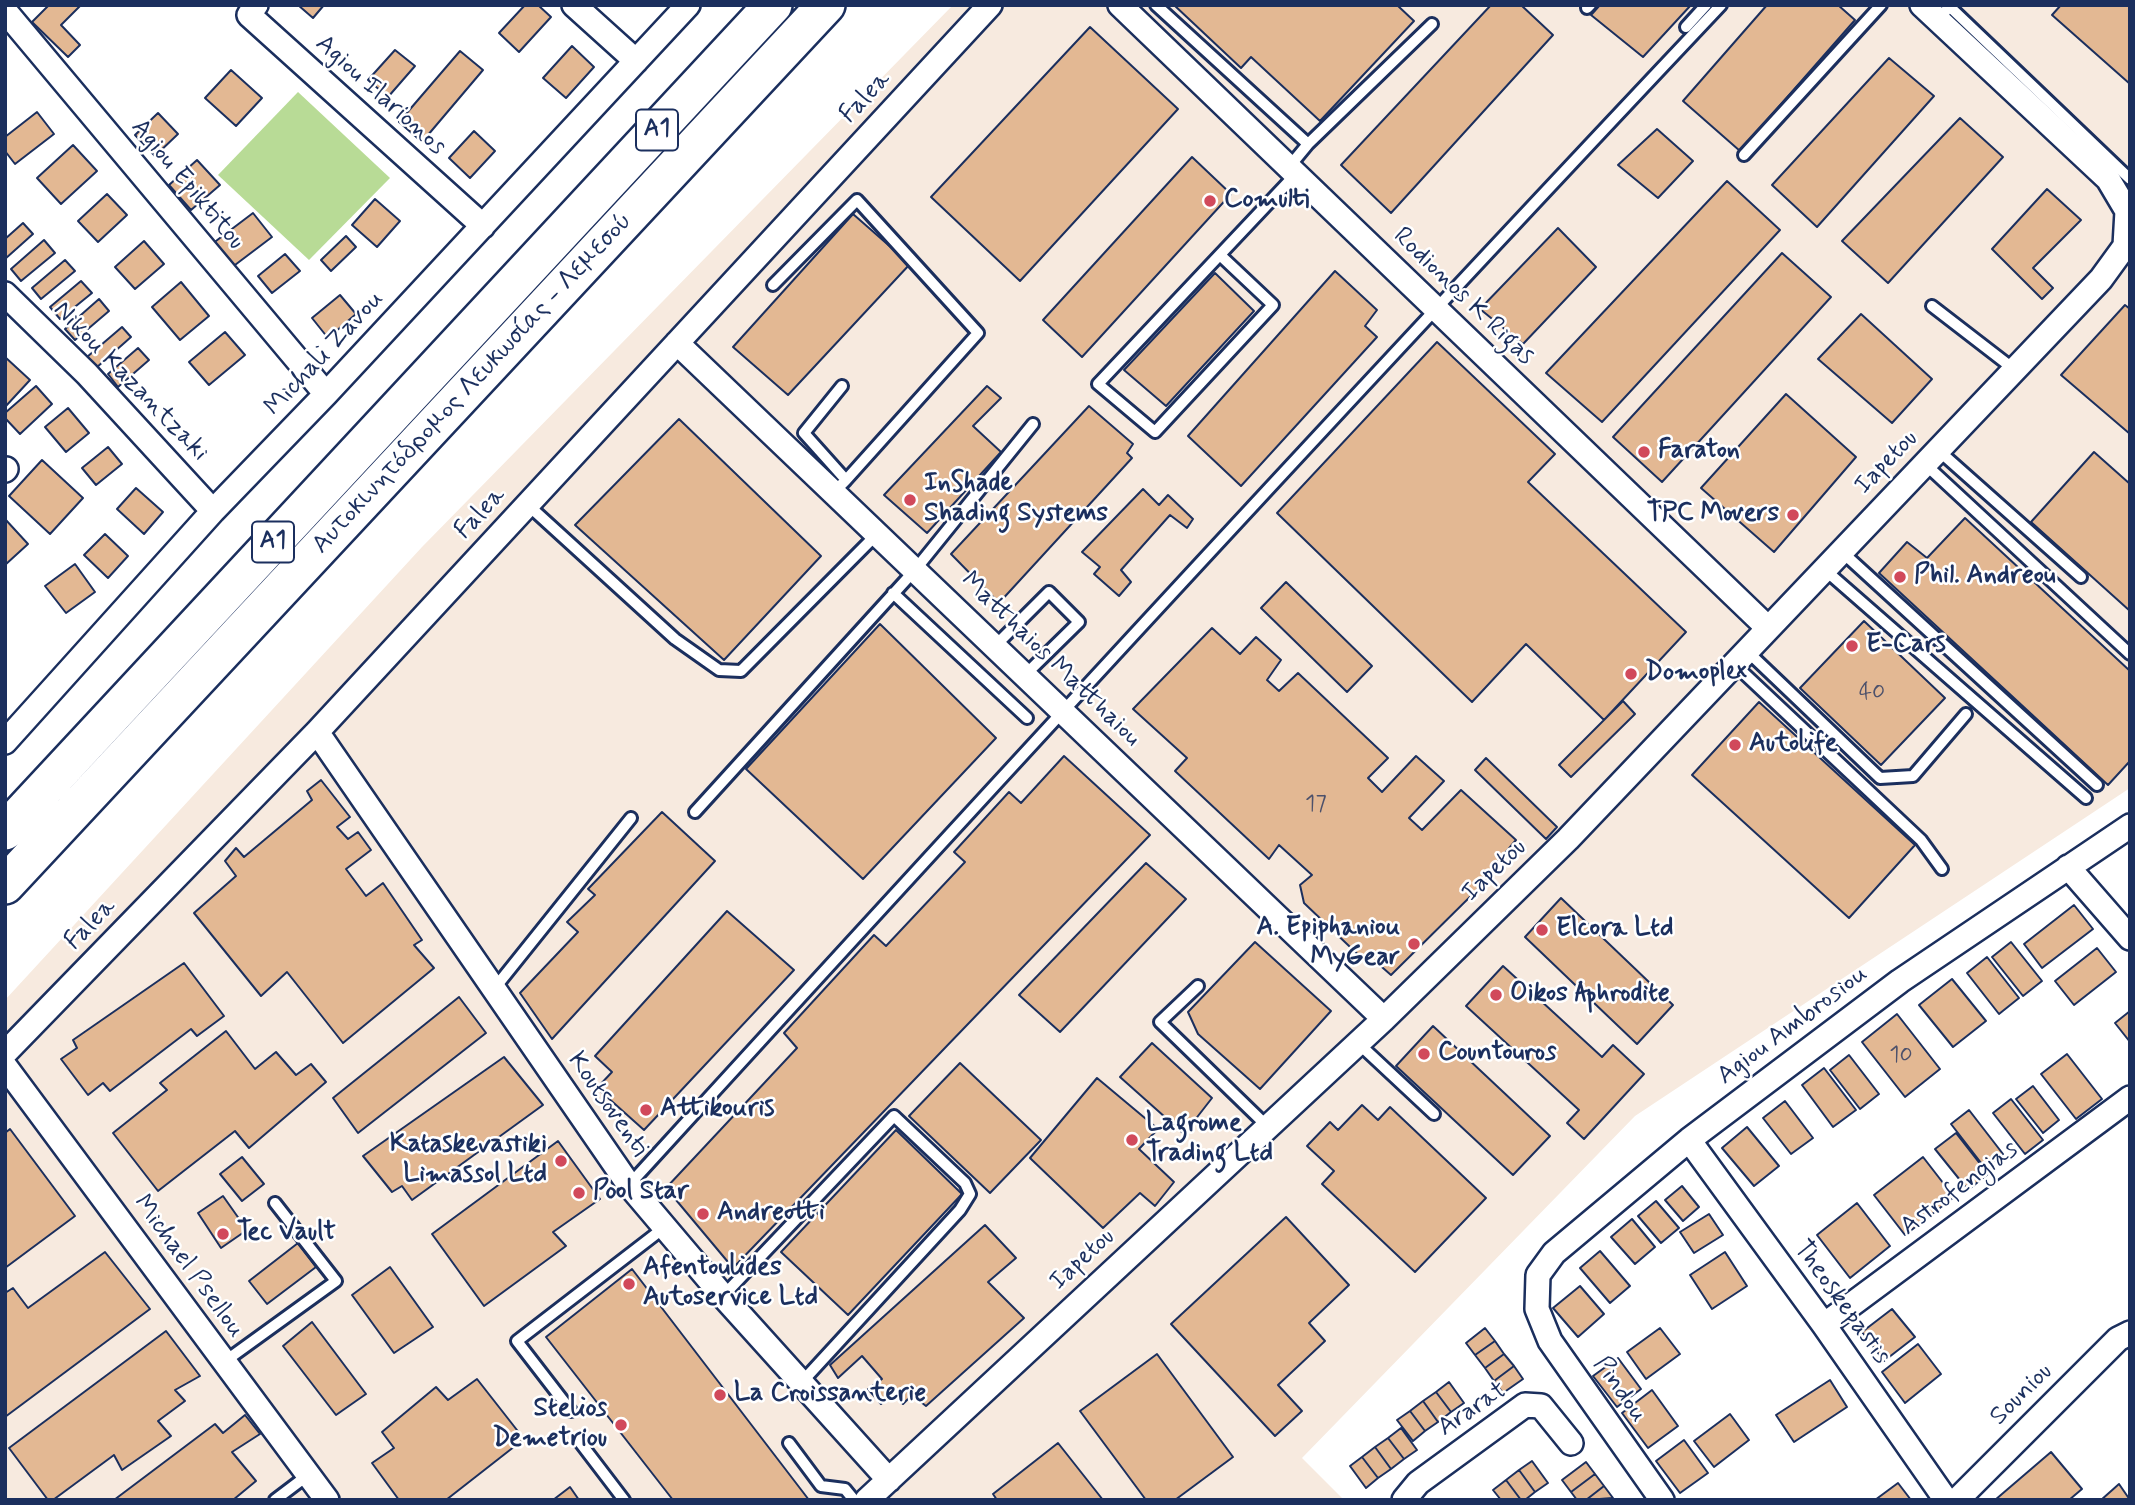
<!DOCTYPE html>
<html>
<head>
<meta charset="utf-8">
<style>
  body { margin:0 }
  #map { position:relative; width:2135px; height:1505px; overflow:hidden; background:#fff; font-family:Mynerve,sans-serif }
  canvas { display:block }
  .frame { position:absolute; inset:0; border:7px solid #1b2f5e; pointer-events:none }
</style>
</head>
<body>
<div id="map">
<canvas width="2135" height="1505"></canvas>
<div class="frame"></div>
</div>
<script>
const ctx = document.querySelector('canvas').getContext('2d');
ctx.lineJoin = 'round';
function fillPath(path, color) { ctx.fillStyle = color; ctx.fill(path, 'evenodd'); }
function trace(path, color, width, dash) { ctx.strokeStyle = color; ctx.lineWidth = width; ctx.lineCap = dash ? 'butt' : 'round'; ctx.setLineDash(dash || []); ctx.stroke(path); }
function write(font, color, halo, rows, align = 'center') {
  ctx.font = font + ' Mynerve,sans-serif'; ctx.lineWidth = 5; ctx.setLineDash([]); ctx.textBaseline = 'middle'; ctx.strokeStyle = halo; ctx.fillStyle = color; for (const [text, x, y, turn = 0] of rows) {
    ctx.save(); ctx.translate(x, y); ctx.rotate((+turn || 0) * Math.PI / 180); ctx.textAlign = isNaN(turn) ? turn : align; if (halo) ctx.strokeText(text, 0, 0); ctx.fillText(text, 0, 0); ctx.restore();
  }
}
const built = new Path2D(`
  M953 5H2130V788L1635 1116 1302 1458 1344 1500H5V1000L422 547Z`);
const green = new Path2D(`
  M298 92 390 178 309 260 218 175Z`);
const building = new Path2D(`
  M49 5H81L61 25 80 45 68 57 32 22Z
  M298 5H324L313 18Z
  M525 5H538L551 17 519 52 499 33Z
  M1174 5H1397L1414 21 1320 121 1251 57 1241 68Z
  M1491 5H1521L1553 35 1391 213 1341 165Z
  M1600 5H1691L1643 57 1591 15Z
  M1767 5H1838L1855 20 1740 151 1683 101Z
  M2061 5H2130V84L2052 15Z
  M1090 27 1178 109 1020 281 931 197Z
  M572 46 594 67 566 98 543 78Z
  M395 50 415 66 388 97 368 80Z
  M460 51 483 70 422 142 399 122Z
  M1889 58 1934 96 1817 227 1772 185Z
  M231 70 262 98 236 126 205 98Z
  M37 112 54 134 15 164 5 151V137Z
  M158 113 178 134 155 156 135 135Z
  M1960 118 2003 157 1888 283 1842 241Z
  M1657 129 1693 161 1658 198 1618 165Z
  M474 131 495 151 470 178 449 158Z
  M73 145 97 171 61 204 37 178Z
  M1192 157 1231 194 1082 357 1043 320Z
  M197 160 220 185 191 210 169 185Z
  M1727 181 1780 230 1602 422 1546 373Z
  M2047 189 2081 220 2033 268 2053 288 2042 299 1992 249Z
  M107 194 127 215 98 242 78 221Z
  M375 199 400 221 377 247 352 225Z
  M253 213 272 237 231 268 212 244Z
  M853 214 910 264 788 395 733 347Z
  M23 223 33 234 5 259V239Z
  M1558 228 1596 267 1523 344 1480 309Z
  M346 236 356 247 331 271 321 260Z
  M44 240 55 253 21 281 11 269Z
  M144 241 164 264 135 289 115 267Z
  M1782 253 1831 297 1662 482 1613 437Z
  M285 254 300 271 272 293 258 276Z
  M65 260 75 271 41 299 32 288Z
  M1335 271 1377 310 1365 326 1377 337 1241 486 1188 436Z
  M1215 273 1254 311 1166 406 1124 370Z
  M81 281 92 293 60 319 50 307Z
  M181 282 209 316 180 340 152 307Z
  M340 295 356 314 328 338 312 318Z
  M99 299 109 311 75 340 65 329Z
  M2125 305 2130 309V434L2061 375Z
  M1861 314 1932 379 1892 423 1818 359Z
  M122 327 131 337 96 368 87 357Z
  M225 332 245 355 209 385 189 362Z
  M1437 342 1555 454 1528 482 1686 632 1604 720 1526 644 1472 702 1277 513Z
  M138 348 149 360 118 387 108 374Z
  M5 357 30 380 5 407Z
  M36 386 52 404 20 434 5 418V413Z
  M987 386 1001 398 973 426 1001 452 927 533 884 495Z
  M1786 394 1856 457 1774 552 1701 488Z
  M1089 406 1133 444 1127 453 1132 458 999 603 951 554Z
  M68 408 89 433 66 452 45 427Z
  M679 419 821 556 724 660 575 525Z
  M108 447 122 464 96 485 82 468Z
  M2094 452 2130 484V611L2031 522Z
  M42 460 83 498 50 534 9 496Z
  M136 488 163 512 144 534 117 509Z
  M1143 489 1159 505 1168 495 1193 519 1187 528 1170 515 1121 570 1131 582 1119 596 1094 574 1100 567 1082 552Z
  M1965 518 2130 671V761L2108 785 1879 573 1907 542 1927 558Z
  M5 519 28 544 5 565Z
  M105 534 128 556 108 578 84 555Z
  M75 564 95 592 66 613 45 586Z
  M1286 582 1372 666 1347 692 1261 608Z
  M1864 621 1945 698 1881 765 1800 688Z
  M880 624 996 738 863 879 746 769Z
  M1212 628 1240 654 1256 637 1281 660 1267 680 1279 691 1298 673 1388 758 1368 778 1382 792 1416 756 1444 781 1409 818 1422 830 1461 790 1516 840 1490 871 1484 883 1391 975 1375 961 1370 966 1304 903 1300 885 1312 875 1279 845 1269 859 1175 771 1187 758 1133 709Z
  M1623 701 1635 714 1571 777 1559 765Z
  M1759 702 1915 845 1849 918 1692 775Z
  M1064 756 1150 835 733 1268 666 1188 797 1048 784 1033 874 935 886 946 965 862 954 852 1009 792 1021 803Z
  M1486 758 1557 827 1546 839 1475 770Z
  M321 780 350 817 337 827 348 839 358 832 371 850 346 869 366 896 383 883 422 940 414 945 434 968 343 1043 287 972 261 996 194 913 236 876 225 861 236 848 244 857 312 800 307 791Z
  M662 812 715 861 552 1039 520 993 578 932 567 922 595 895 588 889Z
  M1146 863 1186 899 1060 1032 1019 995Z
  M1561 898 1673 1005 1637 1044 1525 937Z
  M2074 905 2093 929 2042 968 2024 944Z
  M727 911 794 970 644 1130 597 1088 612 1072 595 1056Z
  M1255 942 1331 1011 1260 1089 1198 1034 1188 1012Z
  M2011 942 2042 981 2023 996 1992 957Z
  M2097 948 2116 972 2074 1005 2055 981Z
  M1987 957 2019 998 1999 1014 1967 973Z
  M184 963 224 1016 197 1036 191 1029 110 1091 103 1083 88 1095 61 1059 77 1048 73 1040Z
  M1503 966 1602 1057 1613 1045 1644 1074 1584 1139 1567 1123 1579 1110 1466 1006Z
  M1952 979 1986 1021 1953 1047 1919 1005Z
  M459 997 486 1033 358 1133 333 1098Z
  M2130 1011V1042L2115 1023Z
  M1897 1014 1940 1069 1905 1097 1862 1042Z
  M1433 1026 1550 1136 1513 1175 1396 1066Z
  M226 1031 255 1069 276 1052 296 1075 311 1064 326 1082 249 1148 235 1131 158 1191 113 1133 167 1090 160 1083Z
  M1152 1043 1212 1098 1184 1134 1120 1077Z
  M2067 1054 2102 1099 2076 1119 2041 1074Z
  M1849 1055 1879 1094 1860 1109 1830 1070Z
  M504 1057 543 1105 412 1200 402 1186 392 1192 363 1156Z
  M960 1063 1041 1140 990 1193 909 1116Z
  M1824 1068 1856 1110 1833 1127 1802 1085Z
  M1097 1078 1158 1129 1139 1149 1174 1182 1155 1206 1140 1193 1103 1228 1030 1158Z
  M2033 1086 2059 1120 2043 1133 2016 1099Z
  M2011 1099 2043 1140 2025 1154 1993 1113Z
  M1785 1101 1813 1138 1791 1154 1763 1118Z
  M1362 1105 1378 1120 1390 1107 1486 1198 1415 1272 1322 1184 1334 1171 1307 1146 1330 1122 1338 1130Z
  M1969 1110 2003 1154 1985 1168 1951 1124Z
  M1747 1127 1779 1166 1754 1186 1722 1148Z
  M10 1129 75 1216 5 1268V1133Z
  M896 1130 962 1194 848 1315 781 1252Z
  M1956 1133 1988 1174 1968 1190 1935 1149Z
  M558 1141 600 1199 553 1232 566 1246 484 1306 432 1234Z
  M242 1157 264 1184 242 1201 220 1174Z
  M1923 1157 1954 1197 1905 1235 1874 1195Z
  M1682 1186 1699 1207 1683 1221 1665 1200Z
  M223 1196 247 1230 221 1248 198 1213Z
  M1656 1201 1679 1228 1661 1243 1638 1216Z
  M1857 1203 1890 1246 1850 1278 1817 1235Z
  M1709 1214 1723 1235 1694 1253 1680 1232Z
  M1286 1217 1349 1285 1309 1323 1325 1341 1278 1385 1302 1411 1275 1436 1171 1324Z
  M1632 1219 1655 1247 1635 1264 1611 1237Z
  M985 1225 1016 1258 988 1282 1024 1318 926 1406 912 1395 903 1404 893 1394 881 1404 868 1389 882 1379 862 1356 838 1378 830 1365Z
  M298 1243 316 1267 267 1304 249 1281Z
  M1600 1251 1630 1286 1610 1303 1580 1268Z
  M105 1252 150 1309 5 1417V1293L13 1288 28 1308Z
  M1725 1252 1747 1286 1712 1309 1690 1275Z
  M390 1267 433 1327 394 1353 352 1295Z
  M632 1269 809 1500H673L546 1337Z
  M1580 1286 1604 1314 1578 1337 1553 1308Z
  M1892 1309 1915 1337 1884 1361 1862 1332Z
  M312 1322 366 1394 336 1415 283 1346Z
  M1485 1328 1495 1341 1475 1355 1466 1343Z
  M1660 1328 1680 1354 1646 1379 1627 1352Z
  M166 1331 200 1376 175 1390 185 1401 158 1421 171 1436 122 1470 114 1455 53 1500H48L9 1448Z
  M1495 1341 1504 1354 1485 1368 1475 1355Z
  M1918 1344 1941 1374 1905 1403 1882 1372Z
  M1157 1354 1233 1457 1175 1500H1146L1080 1411Z
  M1504 1354 1514 1366 1494 1381 1485 1368Z
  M1618 1358 1641 1389 1617 1407 1593 1376Z
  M1514 1366 1523 1379 1503 1393 1494 1381Z
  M477 1379 524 1439 446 1500H399L372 1463 394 1448 382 1432 436 1387 448 1400Z
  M1830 1380 1847 1407 1794 1442 1776 1415Z
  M1449 1382 1464 1403 1451 1412 1436 1392Z
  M1652 1390 1678 1426 1648 1448 1622 1413Z
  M1436 1392 1451 1412 1438 1422 1423 1401Z
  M1423 1401 1438 1422 1425 1431 1410 1411Z
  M1410 1411 1425 1431 1413 1441 1397 1420Z
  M1730 1414 1749 1440 1714 1467 1694 1441Z
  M245 1415 260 1434 232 1452 256 1481 233 1500H114L215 1424 223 1433Z
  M1401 1428 1417 1450 1404 1459 1388 1438Z
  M1388 1438 1404 1459 1391 1469 1375 1447Z
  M1684 1440 1708 1473 1680 1493 1656 1461Z
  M1058 1443 1103 1500H997L993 1494Z
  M1375 1447 1391 1469 1378 1478 1362 1457Z
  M2051 1452 2082 1489 2069 1500H1995Z
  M1362 1457 1378 1478 1366 1488 1350 1466Z
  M1532 1461 1548 1483 1535 1492 1519 1470Z
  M1586 1462 1595 1474 1571 1492 1562 1480Z
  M1519 1470 1535 1492 1525 1500H1521L1506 1480Z
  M1595 1474 1604 1486 1586 1500H1577L1571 1492Z
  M1506 1480 1521 1500H1501L1493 1490Z
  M1898 1483 1911 1500H1875Z
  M2119 1484 2130 1500H2101Z
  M1604 1486 1613 1498 1586 1500Z
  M570 1487 579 1500H553Z`);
const service = new Path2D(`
  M1156 5 1308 144
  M1587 8 1590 5
  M1939 21 1949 6 2130 179
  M1686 27 1706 5
  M1744 155 1881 5
  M1289 167 1308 144 1432 24
  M1220 255 1273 305 1155 432 1098 384 1296 174
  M773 285 857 200 978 333 846 480
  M1932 306 2015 370
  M1938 450 2081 577
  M1925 464 2130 654
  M841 485 846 480 804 433 842 386
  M528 505 675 639 719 670 741 671 878 533
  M1841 551 2097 785
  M1824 569 2086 798
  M893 593 1027 718
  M995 646 1049 592 1079 622 1025 675
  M1747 651 1880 778 1913 776 1966 714
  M1734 664 1921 840 1942 869
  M695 812 915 570 1033 424
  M1198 986 1160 1022 1268 1127
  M494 989 631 818
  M1358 1043 1434 1114
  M629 1185C990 789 1353 395 1721 5
  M723 1296 894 1116 965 1183 970 1194 960 1210 801 1383
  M224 1362 336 1281 275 1203
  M571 1411 517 1341 665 1227
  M579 1441 624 1500
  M789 1443 821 1486 845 1489 854 1500
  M275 1500 308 1475`);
const minor = new Path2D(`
  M256 5 249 15 483 226
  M574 5 636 61
  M1120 5 1768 628
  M5 11 326 394
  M5 294 87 374 213 511
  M677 343 1384 1019
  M5 470 6 469
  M317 732 629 1185 723 1296 889 1480
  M5 742 213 511 326 394 688 5
  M2068 867 2130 938
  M5 1053 317 732 990 5
  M5 1066 327 1500
  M1689 1140 1824 1325 1946 1500
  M1824 1325 2130 1098
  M867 1500 1384 1019 1568 839 2101 279 2125 246 2127 211 2108 179 1922 5
  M1404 1500 1418 1483 1525 1405 1541 1406 1571 1443
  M1662 1500 1550 1341 1537 1309 1538 1275 1554 1253 1689 1140 1900 981 2130 826
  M1957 1500 2118 1339 2130 1333`);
const trunk = new Path2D(`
  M5 831 773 5
  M5 885 826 5`);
const markers = [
  [1210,201,7,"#d1495b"],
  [1644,452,7,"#d1495b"],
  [910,500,7,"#d1495b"],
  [1793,515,7,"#d1495b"],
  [1900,577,7,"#d1495b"],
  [1852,646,7,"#d1495b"],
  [1631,674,7,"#d1495b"],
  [1735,745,7,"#d1495b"],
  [1542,930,7,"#d1495b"],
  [1414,944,7,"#d1495b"],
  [1496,995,7,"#d1495b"],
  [1424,1054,7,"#d1495b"],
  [646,1110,7,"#d1495b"],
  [1132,1140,7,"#d1495b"],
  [561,1161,7,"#d1495b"],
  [579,1193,7,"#d1495b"],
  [703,1214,7,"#d1495b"],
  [223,1234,7,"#d1495b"],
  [629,1284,7,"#d1495b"],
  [720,1395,7,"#d1495b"],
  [621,1425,7,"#d1495b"]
];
const numberNames = [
  ["40",1872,693],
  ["17",1316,805],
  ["10",1901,1056]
];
const shields = [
  [657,130,42],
  [273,542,42]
];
const shieldNames = [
  ["A1",657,130],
  ["A1",273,542]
];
const streetNames = [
  ["Agiou Ilarionos",380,96,42],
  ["Falea",866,98,-47],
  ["Agiou Epiktitou",187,185,50],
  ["Rodionos K Rigas",1463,297,44],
  ["Michali Zavou",325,354,-47],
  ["Nikou Kazantzaki",130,382,46],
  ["Αυτοκινητόδρομος Λευκωσίας - Λεμεσού",473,384,-47],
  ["Iapetou",1887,463,-46],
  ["Falea",481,514,-47],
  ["Matthaios Matthaiou",1050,660,44],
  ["Iapetou",1495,871,-44],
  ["Falea",91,925,-46],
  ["Agiou Ambrosiou",1793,1026,-37],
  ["Koutsoventi",607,1105,55],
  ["Astrofengias",1960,1189,-37],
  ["Iapetou",1083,1260,-43],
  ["Michael Psellou",188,1267,54],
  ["Theoskepastis",1841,1303,54],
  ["Pindou",1619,1390,55],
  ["Souniou",2022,1395,-45],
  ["Ararat",1473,1410,-34]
];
const poiNames = [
  ["Comulti",1224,201],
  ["Faraton",1658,452],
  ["InShade",924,485],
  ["Shading Systems",924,515],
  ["TPC Movers",1779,515,"right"],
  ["Phil. Andreou",1914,577],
  ["E-Cars",1866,646],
  ["Domoplex",1645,674],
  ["Autolife",1749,745],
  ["A. Epiphaniou",1400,929,"right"],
  ["MyGear",1400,959,"right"],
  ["Elcora Ltd",1556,930],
  ["Oikos Aphrodite",1510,995],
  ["Countouros",1438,1054],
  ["Attikouris",660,1110],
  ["Lagrome",1146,1125],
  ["Trading Ltd",1146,1155],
  ["Kataskevastiki",547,1146,"right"],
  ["Limassol Ltd",547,1176,"right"],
  ["Pool Star",593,1193],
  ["Andreotti",717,1214],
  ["Tec Vault",237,1234],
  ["Afentoulides",643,1269],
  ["Autoservice Ltd",643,1299],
  ["La Croissanterie",734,1395],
  ["Stelios",607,1410,"right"],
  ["Demetriou",607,1440,"right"]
];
fillPath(built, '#f7eadf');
fillPath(green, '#b8db96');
fillPath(building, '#e3b893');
trace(building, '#1b2f5e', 2);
trace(service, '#1b2f5e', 16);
trace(minor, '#1b2f5e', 28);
trace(trunk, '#1b2f5e', 42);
trace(service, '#fff', 10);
trace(minor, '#fff', 23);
trace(trunk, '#fff', 37);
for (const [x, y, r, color] of markers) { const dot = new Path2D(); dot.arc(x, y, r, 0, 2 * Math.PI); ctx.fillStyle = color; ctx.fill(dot); trace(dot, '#fff', 2.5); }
write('23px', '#4d516b', null, numberNames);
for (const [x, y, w] of shields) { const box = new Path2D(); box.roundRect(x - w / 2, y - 20.5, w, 41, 5); ctx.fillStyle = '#fff'; ctx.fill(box); trace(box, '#1b2f5e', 2); }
write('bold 24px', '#1b2f5e', null, shieldNames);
write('26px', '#1b2f5e', '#fff', streetNames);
write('bold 26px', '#1b2f5e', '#fff', poiNames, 'left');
</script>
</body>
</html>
